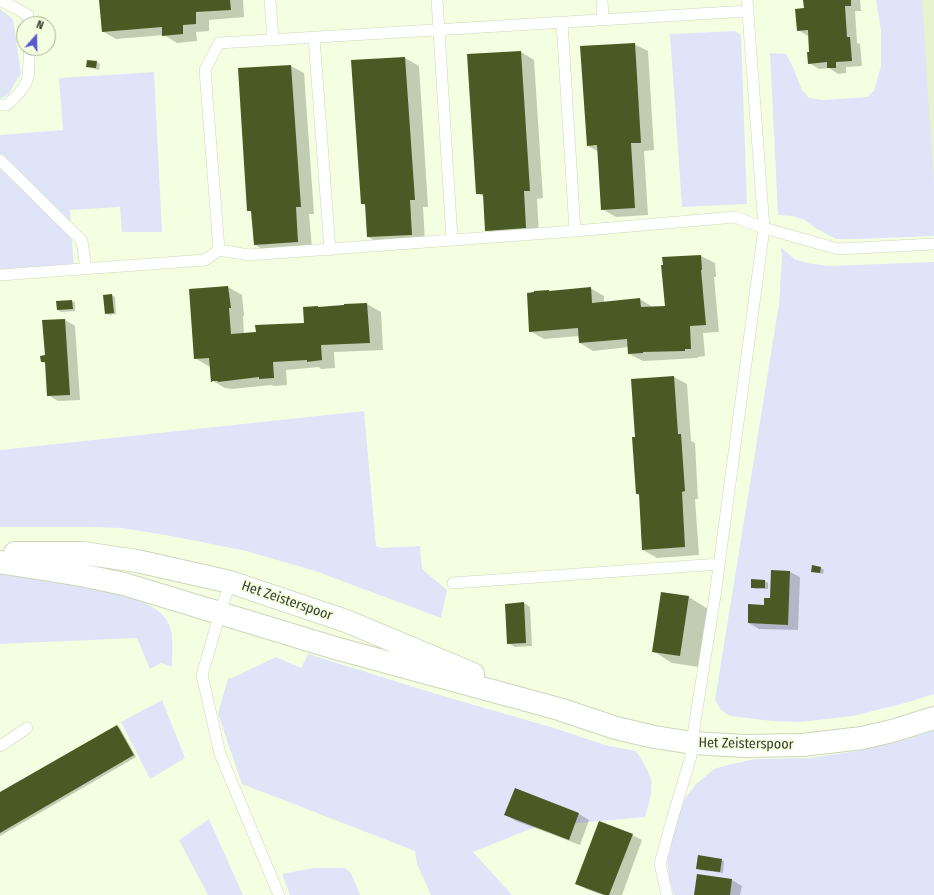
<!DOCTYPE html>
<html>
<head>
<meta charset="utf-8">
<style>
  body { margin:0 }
  #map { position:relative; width:934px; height:895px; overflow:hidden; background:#f3ffe0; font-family:"Fira Sans Condensed",sans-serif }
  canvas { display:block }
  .north { position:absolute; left:16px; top:16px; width:40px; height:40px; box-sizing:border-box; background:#f3ffe0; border:1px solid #a9b29a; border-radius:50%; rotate:20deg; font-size:11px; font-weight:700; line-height:16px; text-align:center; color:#393e32 }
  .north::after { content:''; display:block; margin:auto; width:14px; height:18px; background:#5858d0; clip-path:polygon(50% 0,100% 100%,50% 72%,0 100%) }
</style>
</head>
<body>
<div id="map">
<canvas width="934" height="895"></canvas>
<div class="north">N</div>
</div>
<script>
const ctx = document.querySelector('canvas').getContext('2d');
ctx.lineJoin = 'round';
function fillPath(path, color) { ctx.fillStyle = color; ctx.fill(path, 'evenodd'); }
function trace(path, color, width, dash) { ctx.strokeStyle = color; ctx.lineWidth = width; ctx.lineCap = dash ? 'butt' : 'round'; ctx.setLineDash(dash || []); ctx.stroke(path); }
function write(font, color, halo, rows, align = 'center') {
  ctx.font = font + ' "Fira Sans Condensed",sans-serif'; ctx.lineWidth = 4; ctx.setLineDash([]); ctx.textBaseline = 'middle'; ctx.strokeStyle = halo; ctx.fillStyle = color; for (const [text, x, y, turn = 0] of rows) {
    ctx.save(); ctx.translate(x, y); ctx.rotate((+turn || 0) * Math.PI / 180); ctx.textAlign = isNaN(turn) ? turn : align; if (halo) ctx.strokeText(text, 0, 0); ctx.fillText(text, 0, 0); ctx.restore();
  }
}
const built = new Path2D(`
  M917 0H934V231Z`);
const green = new Path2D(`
  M876 0H922L934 186V236L859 239H836L817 229 805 220 792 216 778 215 770 53 786 54 793 67 802 90 809 98 823 100 867 97 874 91 881 66V31Z
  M0 9 13 19 21 73 8 95 0 99Z
  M735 31 741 35 747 204 682 207 670 34Z
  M154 72 162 232H122L120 207 70 210 74 270 0 274V135L63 130 59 78Z
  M781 247 794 259 807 263 830 266 934 262V694L909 702 853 716 800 722 772 721 730 716 721 710 715 700 779 304 782 257Z
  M364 411 376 546 380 548 420 546 422 569 447 590 441 618 315 571 246 551 171 536 122 528 90 527H0V450Z
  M0 573C36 578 146 588 166 619 175 632 172 651 172 667L161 663 150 669 137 638 0 644Z
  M308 654 443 696 554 728 605 745 636 751C641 759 649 770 651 780 653 792 648 806 645 817L535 827 473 852 512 895H431L417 864 415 851 242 784 218 714 228 678H232L276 657 301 668Z
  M162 700 185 758 150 779 121 722Z
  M934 729V895H674L669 878 666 847 682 803 695 785 714 769 732 764 755 759 809 758 857 751 908 739Z
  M209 819 243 895H208L179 840Z
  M313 868H345L351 873 360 895H290L282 874Z`);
const shadow = new Path2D(`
  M100 0H243L244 17 209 20V31L196 32 197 41 177 43 164 35 116 39 102 31Z
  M804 0H860L861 11H855L857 43 860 44 862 66 846 67V73L838 74 829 68 819 69 809 63 810 53 808 36 798 30 805 9Z
  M634 44 648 51 654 150 644 151 648 215 616 217 602 209 599 152 588 146Z
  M521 52 534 60 543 198 537 199 539 236 500 238 486 230 484 197 477 193Z
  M405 58 419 66 428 207H423L425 242 382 245 368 237 366 206 362 203 353 61Z
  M97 62 100 64 99 70 87 67Z
  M291 66 304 73 314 214H309L312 249 268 252 255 245 253 213 248 210Z
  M701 256 715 263 716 277H714L719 332 703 333 705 356 698 357V358L643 361 629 354V347L593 351 580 343 579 336 544 339 530 331 590 288 604 296V303L640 299 654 308 666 307 663 258Z
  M228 287 242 295 244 316H243L244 334 305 323 320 308 367 304 381 312 383 350 334 352 335 368 321 369 319 367 286 370 287 385 274 386 271 385 232 389 225 388 211 380 210 366H208L195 358Z
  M112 295 115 297 116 314 109 315 106 313Z
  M72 301 75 302V311L61 312 58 310Z
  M65 320 75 326 80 400 58 401 48 395 46 364 42 362Z
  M674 377 687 384 691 441 695 443 698 499H695L699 555 657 558 643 550 640 496 637 494 636 438Z
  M821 568 824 570 823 574 812 571Z
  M790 572 800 577 798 630 759 629 749 623 771 599Z
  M765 581 768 583V589H755L752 587Z
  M662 593 689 597 708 609 699 667 672 663 653 651Z
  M524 603 530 607 532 646 515 647 508 643Z
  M117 726 120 728 136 757 0 836V793Z
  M515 790 579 814 589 820 580 845 516 821 506 815Z
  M632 835 642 840 622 895H602L586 889 576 883Z
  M721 860 724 861 723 873 700 870 697 868Z
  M732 880 742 886 740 895H695Z`);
const building = new Path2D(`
  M99 0H230L231 10 196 12V24L183 25V34L162 36V27L102 32Z
  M803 0H851V6H845L847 37H850L852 61 836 62V68H827V62L808 64 807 52H809L808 30 797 31 795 9 804 8Z
  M635 43 641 143H631L635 208 601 210 597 145 587 146 580 46Z
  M521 51 530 191H524L526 228 485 231 483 194H476L467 54Z
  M405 57 415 200H410L412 235 367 237 365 204H361L351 60Z
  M87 60 97 61 96 68 86 67Z
  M291 65 301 207H296L298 242 254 245 251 211H247L238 68Z
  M701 255 702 270H701L706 325 690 326 691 349H685V351L643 352V353L628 354 627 339 579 343 578 328 529 332 527 293 534 292V291L549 290V291L591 287 592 303 640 298 641 307 665 306 661 265H663L662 257Z
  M228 286 231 308H229L231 334 256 332 255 325 304 323 303 307 318 306V307L344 305V304L367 303 370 343 321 345 322 360 307 362V360L273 362 274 378 259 379V377L218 382V381H212V382H211L209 358 194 359 189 289Z
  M112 294 114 313 105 314 103 295Z
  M72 300 73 309 57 310 56 301Z
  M65 319 70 395 47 396 45 362H41L40 356 45 355 42 320Z
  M674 376 678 434H681L685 491 682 492 685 547 642 550 639 494H636L632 437H635L631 379Z
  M812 565 821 567 820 573 811 572Z
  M771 570 790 571 788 625 748 623V604L764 605V598H770Z
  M751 579 765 580V588H751Z
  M661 592 689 596 680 656 652 652Z
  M524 602 526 643 507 644 505 604Z
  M117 725 134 755 0 833V792Z
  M515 788 579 813 569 840 504 815Z
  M599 821 633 834 609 895H605L575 884Z
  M698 855 722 859 720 872 696 869Z
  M697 874 732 879 730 895H694Z`);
const service = new Path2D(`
  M0 0 28 15V24
  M270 0 273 39
  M437 0 452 239
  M602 0 603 20
  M748 11 219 43 205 70 219 250 249 255 575 231 735 217 764 228 838 249 934 244
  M562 22 575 231
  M314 38 330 250
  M0 105H7C31 83 29 80 29 48
  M0 160 82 241 86 268
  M0 275 205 260 219 250
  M230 582 220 613 202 675 220 754 279 895
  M453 583 719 564
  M0 746 27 728
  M667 895 660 864 671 823 691 756 694 728 715 596 764 228 747 0`);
const tertiary = new Path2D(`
  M15 553H83L137 561 230 582 346 621 473 674
  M0 562 81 575 124 584 335 648 559 709 616 728 654 737 693 743 745 746 802 745 862 738 892 731 934 718`);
const streetNames = [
  ["Het Zeisterspoor",287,601,19],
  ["Het Zeisterspoor",746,744,1]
];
fillPath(built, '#e5f3ce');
fillPath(green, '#e0e4f9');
fillPath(shadow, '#0003');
fillPath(building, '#495a25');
trace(service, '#ccd7b9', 12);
trace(tertiary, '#ccd7b9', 24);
trace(service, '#fff', 11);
trace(tertiary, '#fff', 22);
write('14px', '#393e32', '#f3ffe0', streetNames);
</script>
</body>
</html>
